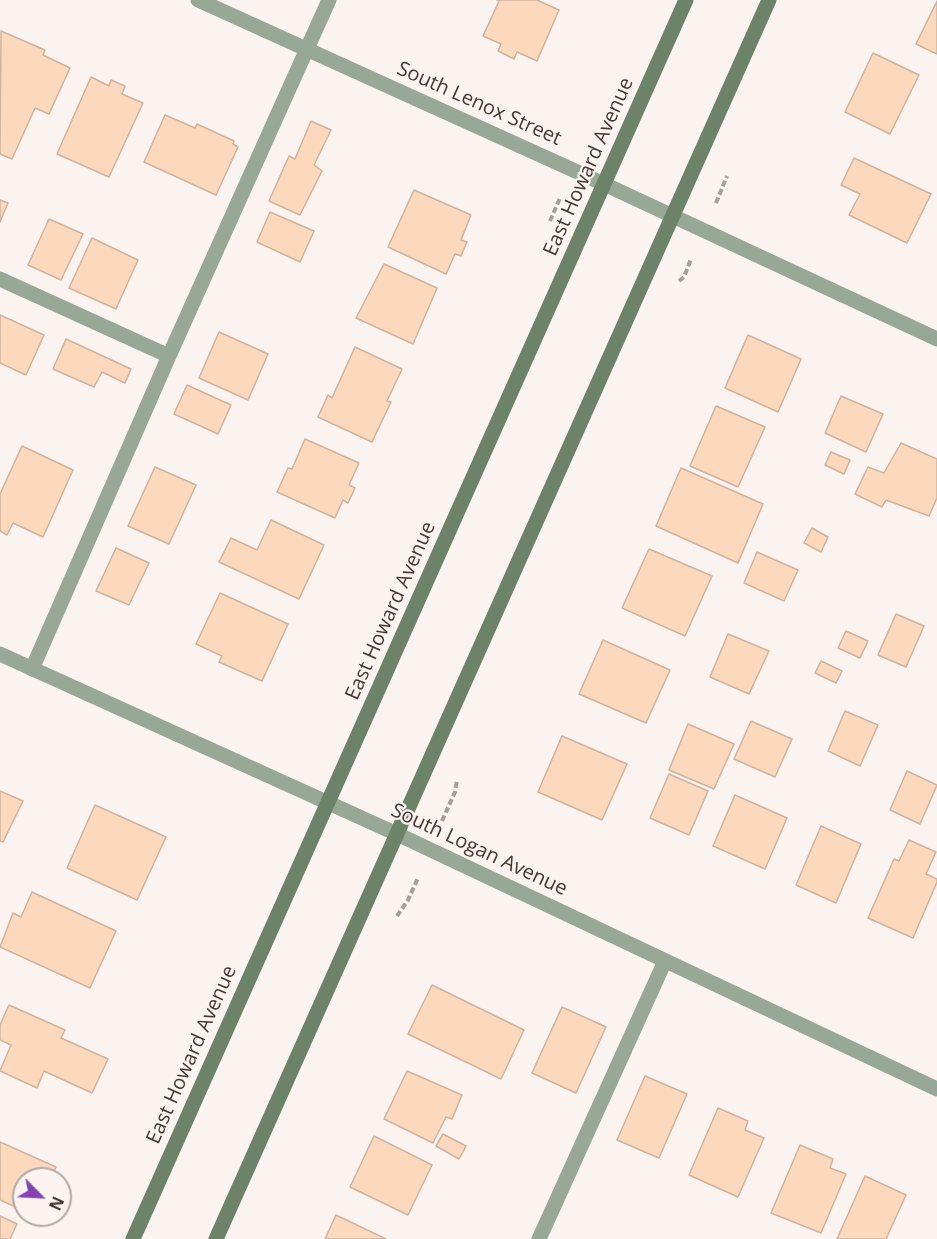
<!DOCTYPE html>
<html>
<head>
<meta charset="utf-8">
<style>
  body { margin:0 }
  #map { position:relative; width:937px; height:1239px; overflow:hidden; background:#fbf3f0; font-family:"Open Sans",sans-serif }
  canvas { display:block }
  .north { position:absolute; left:12px; top:1167px; width:60px; height:60px; box-sizing:border-box; background:#fbf3f0; border:2px solid #b2a8a4; border-radius:50%; rotate:114deg; font-size:16px; font-weight:700; line-height:24px; text-align:center; color:#453731 }
  .north::after { content:''; display:block; margin:auto; width:21px; height:27px; background:#8642b5; clip-path:polygon(50% 0,100% 100%,50% 72%,0 100%) }
</style>
</head>
<body>
<div id="map">
<canvas width="937" height="1239"></canvas>
<div class="north">N</div>
</div>
<script>
const ctx = document.querySelector('canvas').getContext('2d');
ctx.lineJoin = 'round';
function fillPath(path, color) { ctx.fillStyle = color; ctx.fill(path, 'evenodd'); }
function trace(path, color, width, dash) { ctx.strokeStyle = color; ctx.lineWidth = width; ctx.lineCap = dash ? 'butt' : 'round'; ctx.setLineDash(dash || []); ctx.stroke(path); }
function write(font, color, halo, rows, align = 'center') {
  ctx.font = font + ' "Open Sans",sans-serif'; ctx.lineWidth = 4.5; ctx.setLineDash([]); ctx.textBaseline = 'middle'; ctx.strokeStyle = halo; ctx.fillStyle = color; for (const [text, x, y, turn = 0] of rows) {
    ctx.save(); ctx.translate(x, y); ctx.rotate((+turn || 0) * Math.PI / 180); ctx.textAlign = isNaN(turn) ? turn : align; if (halo) ctx.strokeText(text, 0, 0); ctx.fillText(text, 0, 0); ctx.restore();
  }
}
const building = new Path2D(`
  M497 0H537L559 10 537 61 517 52 514 59 498 51 501 44 483 36 499 1Z
  M937 1V54L916 44Z
  M1 31 45 50 43 55 70 68 49 114 35 108 12 159 0 154Z
  M873 53 919 75 890 134 845 112Z
  M91 77 109 86 111 80 125 86 122 94 143 103 109 177 57 154Z
  M165 115 195 128 197 124 234 141 233 144 238 147 216 195 144 162Z
  M311 121 331 130 314 165 322 171 300 215 269 201 289 156 295 159Z
  M854 158 931 194 907 243 849 215 860 194 841 185Z
  M414 190 471 215 461 240 467 242 461 256 455 254 446 274 388 247Z
  M0 200 8 203 0 222Z
  M270 212 314 231 300 262 257 242Z
  M49 219 83 234 61 280 28 265Z
  M92 238 138 260 116 309 69 288Z
  M384 264 437 288 413 344 356 318Z
  M0 315 44 335 26 375 0 363Z
  M219 332 268 354 248 400 199 378Z
  M748 335 801 359 778 412 725 388Z
  M66 339 131 369 125 383 102 372 94 387 53 369Z
  M355 347 402 369 387 401 391 402 372 442 318 417 328 395 332 398Z
  M187 385 231 405 218 434 174 414Z
  M841 396 883 414 866 452 825 433Z
  M716 406 765 427 738 487 690 466Z
  M305 439 359 463 349 485 355 488 348 503 343 500 335 518 277 492 288 468 292 469Z
  M901 443 937 459V498L929 516 886 500 882 507 855 494 868 467 884 473Z
  M22 446 73 470 43 537 13 523 7 535 0 531V494Z
  M831 452 850 460 844 474 825 465Z
  M155 467 196 485 169 544 128 526Z
  M681 468 763 504 738 563 656 526Z
  M271 520 324 545 299 599 219 562 231 538 257 550Z
  M812 528 828 537 821 552 804 543Z
  M116 548 149 563 129 605 96 591Z
  M649 549 712 576 685 636 622 608Z
  M757 552 798 570 784 601 744 583Z
  M220 593 288 624 262 681 219 662 222 656 196 644Z
  M896 614 924 626 906 667 878 655Z
  M846 631 868 641 860 658 838 648Z
  M728 634 769 651 749 694 710 677Z
  M603 640 670 670 646 723 579 694Z
  M821 661 842 671 836 683 815 673Z
  M845 711 878 725 860 766 828 751Z
  M751 721 792 739 775 777 734 759Z
  M688 724 734 744 714 789 669 770Z
  M562 736 627 764 602 820 538 792Z
  M907 771 937 785 920 824 890 810Z
  M669 774 708 791 689 835 650 818Z
  M0 791 23 801 3 842 0 841Z
  M735 795 787 818 765 869 713 846Z
  M95 805 166 837 137 900 67 868Z
  M821 826 861 844 836 903 796 885Z
  M909 840 936 852 926 874 937 879V882L913 938 868 918 894 859 899 861Z
  M32 892 116 931 90 988 0 947 13 913 21 917Z
  M432 985 524 1030 501 1079 408 1034Z
  M9 1005 65 1030 61 1038 108 1059 92 1093 44 1071 37 1088 0 1071 11 1045 0 1040V1025Z
  M562 1007 606 1027 576 1093 532 1073Z
  M407 1071 462 1095 452 1119 446 1117 433 1143 384 1119Z
  M645 1076 687 1094 659 1158 617 1140Z
  M718 1108 748 1121 745 1130 764 1138 738 1197 689 1175Z
  M443 1134 466 1146 459 1159 436 1146Z
  M374 1136 432 1165 408 1215 350 1187Z
  M0 1142 56 1167 51 1179H24V1211L0 1200Z
  M800 1145 833 1159 830 1168 846 1174 821 1233 771 1213Z
  M865 1176 906 1195 886 1239H837Z
  M336 1215 386 1239H325Z
  M0 1216 17 1224 10 1239H0Z`);
const path = new Path2D(`
  M716 203 727 176
  M550 221 560 198
  M679 281 684 277 691 259
  M442 821 455 792 457 780
  M397 916 408 900 418 878`);
const service = new Path2D(`
  M0 279 169 356
  M32 669 169 356 329 0
  M539 1239 665 961`);
const minor = new Path2D(`
  M198 0 604 184 937 339
  M0 654 397 834 937 1089`);
const secondary = new Path2D(`
  M133 1239 686 0
  M216 1239 769 0`);
const streetNames = [
  ["South Lenox Street",479,104,24],
  ["East Howard Avenue",589,167,-66],
  ["East Howard Avenue",391,611,-66],
  ["South Logan Avenue",479,850,25],
  ["East Howard Avenue",192,1055,-66]
];
fillPath(building, '#fcd8bd');
trace(building, '#d0b39d', 1.5);
trace(path, '#a89d99', 4, [6, 3]);
trace(service, '#98a896', 15);
trace(minor, '#98a896', 15);
trace(secondary, '#6c8269', 15);
write('20px', '#453731', '#fbf3f0', streetNames);
</script>
</body>
</html>
